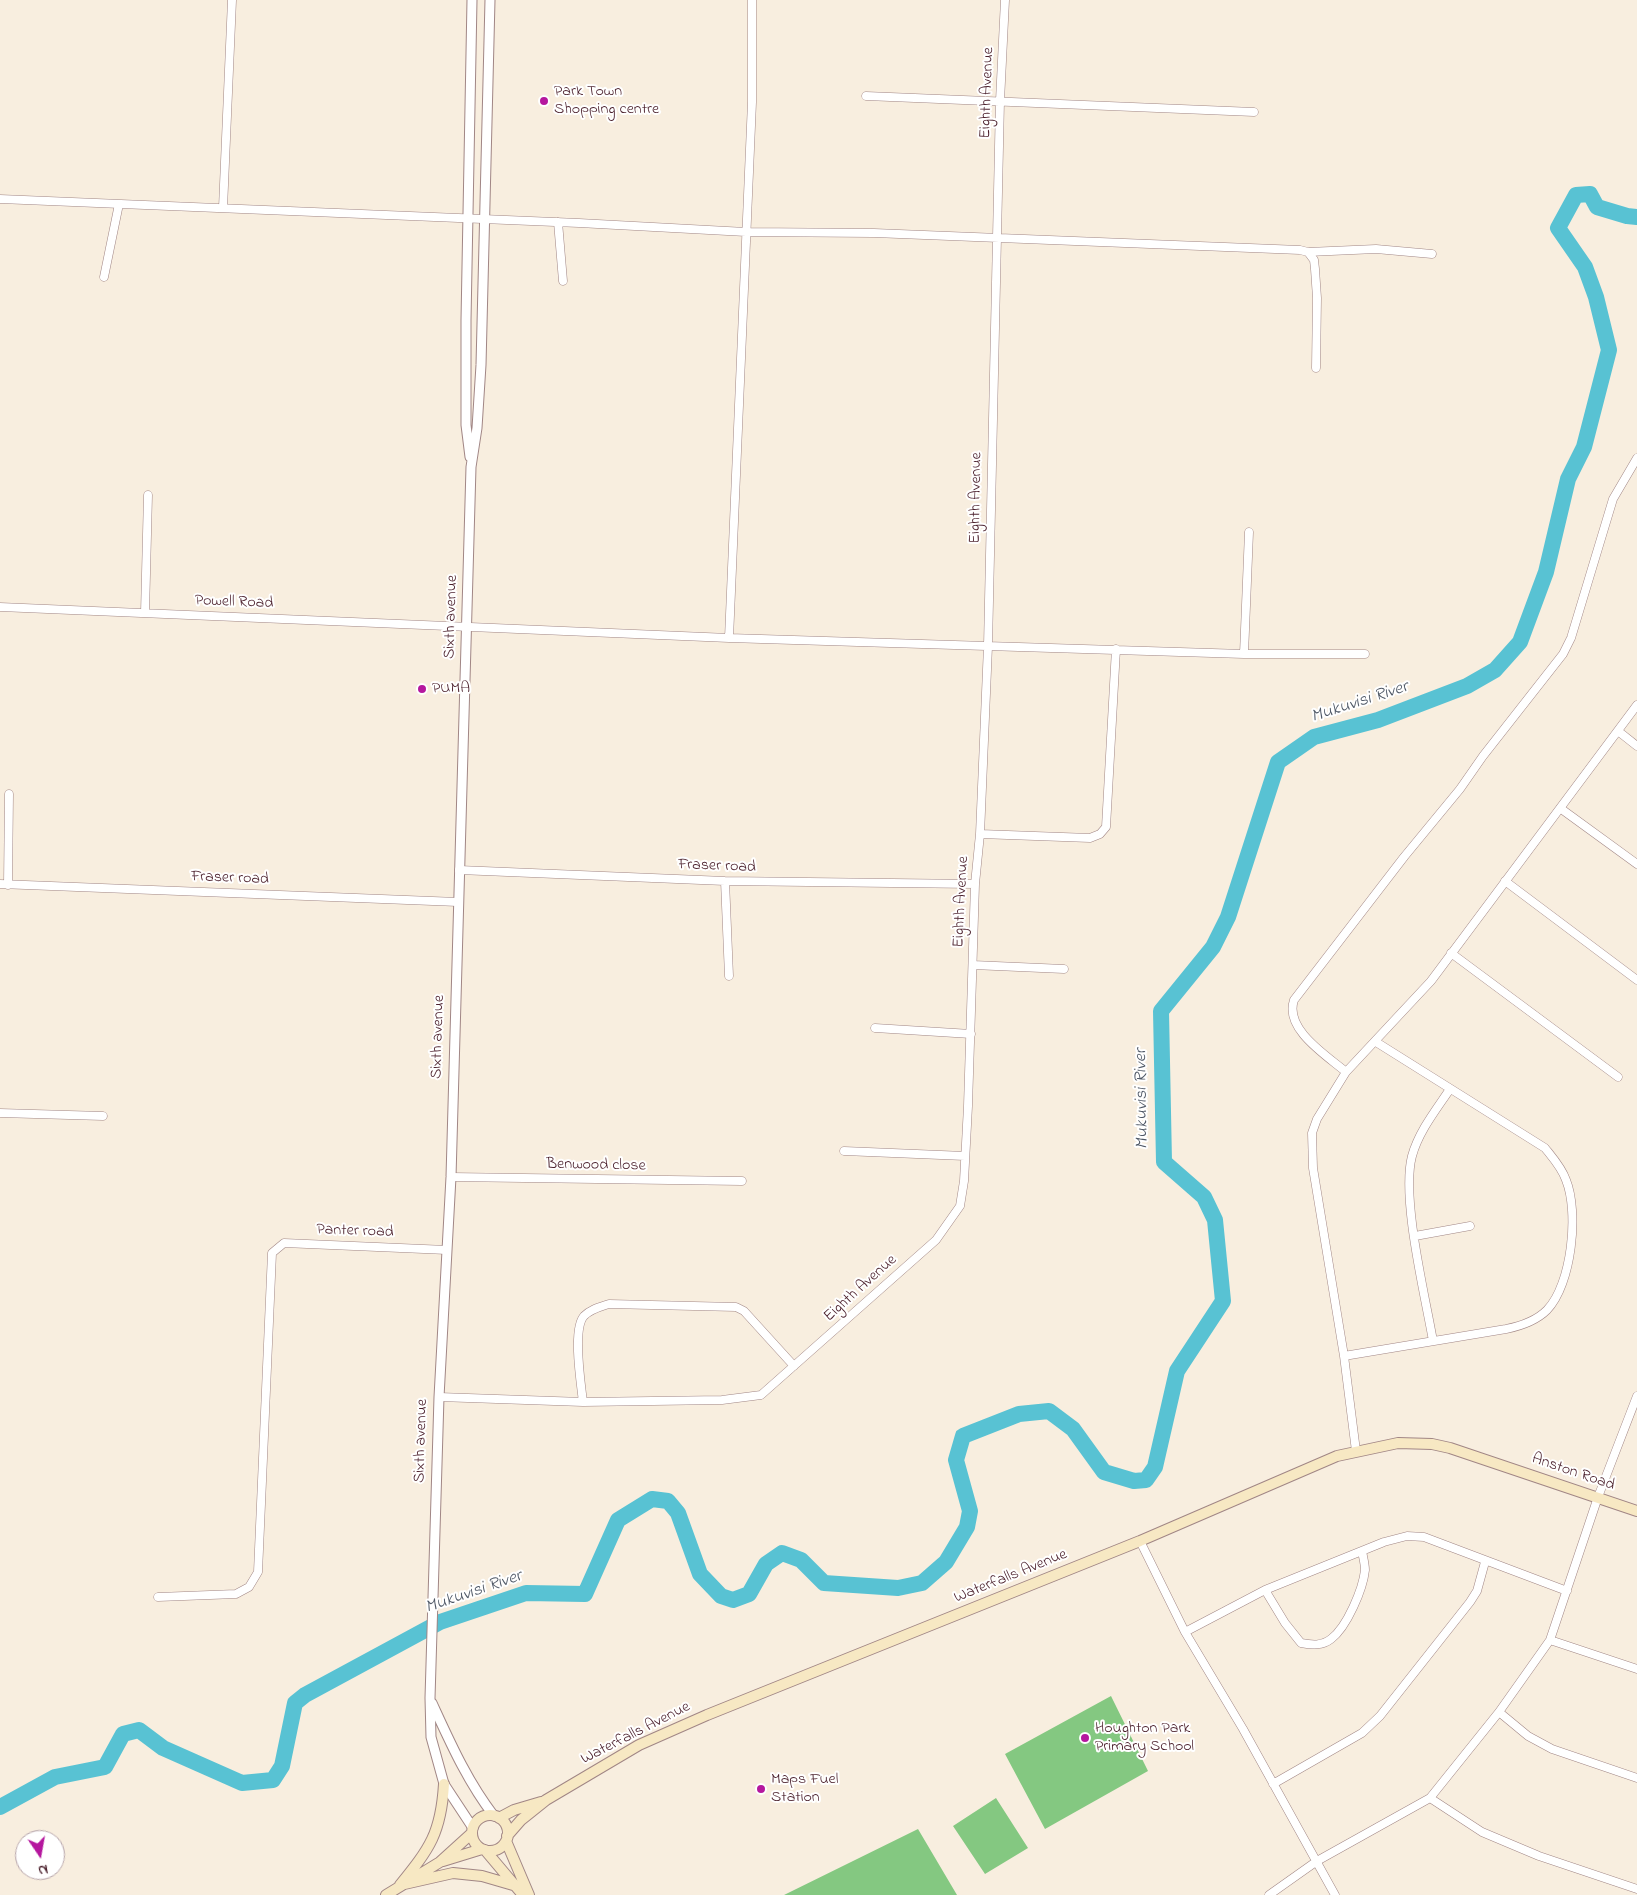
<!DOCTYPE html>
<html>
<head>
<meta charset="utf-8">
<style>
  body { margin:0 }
  #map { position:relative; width:1637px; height:1895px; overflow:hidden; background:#f8eedf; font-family:"Indie Flower",sans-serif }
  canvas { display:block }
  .north { position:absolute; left:15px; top:1830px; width:50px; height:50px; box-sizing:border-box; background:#fff; border:1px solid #b7a5aa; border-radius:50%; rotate:168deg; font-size:14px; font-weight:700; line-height:20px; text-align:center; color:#4a1f2b }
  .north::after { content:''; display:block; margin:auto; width:18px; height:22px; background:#b5179e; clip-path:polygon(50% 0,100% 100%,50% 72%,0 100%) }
</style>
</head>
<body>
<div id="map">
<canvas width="1637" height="1895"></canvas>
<div class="north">N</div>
</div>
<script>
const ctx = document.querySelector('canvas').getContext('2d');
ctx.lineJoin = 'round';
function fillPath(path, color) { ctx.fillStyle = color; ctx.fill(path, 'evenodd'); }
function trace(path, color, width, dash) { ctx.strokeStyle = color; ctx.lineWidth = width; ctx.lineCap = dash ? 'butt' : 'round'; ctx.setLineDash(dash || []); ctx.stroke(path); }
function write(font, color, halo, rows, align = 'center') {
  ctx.font = font + ' "Indie Flower",sans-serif'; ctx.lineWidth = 4; ctx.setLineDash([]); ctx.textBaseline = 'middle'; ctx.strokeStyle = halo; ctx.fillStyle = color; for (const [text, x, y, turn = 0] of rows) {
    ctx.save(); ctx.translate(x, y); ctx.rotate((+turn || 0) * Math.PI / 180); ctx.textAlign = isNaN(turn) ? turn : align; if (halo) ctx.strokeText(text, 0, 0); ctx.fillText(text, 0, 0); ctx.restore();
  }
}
const green = new Path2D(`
  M1111 1696 1148 1771 1045 1829 1005 1754Z
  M996 1798 1028 1848 985 1874 953 1826Z
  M918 1829 957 1895H784Z`);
const river = new Path2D(`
  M0 1807 55 1777 105 1767 123 1734 139 1730 163 1748 242 1783 273 1780 282 1766 295 1703 305 1695 440 1622 526 1593 585 1594 618 1520 652 1499 668 1501 678 1513 700 1574 721 1596 733 1600 749 1594 766 1564 782 1553 801 1560 824 1583 898 1588 922 1583 946 1562 967 1527 970 1511 956 1460 963 1436 1019 1414 1049 1411 1073 1429 1104 1472 1134 1481 1146 1480 1155 1467 1177 1371 1223 1301 1215 1220 1204 1197 1164 1162 1161 1011 1213 947 1228 917 1278 762 1314 737 1378 720 1467 686 1495 670 1520 642 1546 572 1568 479 1584 447 1609 350 1596 297 1585 267 1558 228 1576 195 1590 194 1597 207 1627 216 1637 217`);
const minor = new Path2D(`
  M866 96 1254 112
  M0 199 579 223 746 232 874 233 1300 250 1308 252 1314 260 1315 269 1317 298 1316 368
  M223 208 232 0
  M558 222 563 281
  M1308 252 1376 249 1432 254
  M104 277 119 204
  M0 607 729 638 1244 654H1365
  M145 613 148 495
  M729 638 752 102V0
  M1244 654 1249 532
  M1618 731 1637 746
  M1560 808 1637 864
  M980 834 1090 838 1100 834 1106 827 1116 649
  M459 870 725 881 975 884
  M725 881 729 976
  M1505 881 1637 980
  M0 884 458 902
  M8 885 9 794
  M1451 953 1618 1077
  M973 965 1064 969
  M875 1028 971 1034
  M1346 1072C1326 1055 1284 1029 1294 1000L1404 857 1460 789 1483 756 1563 654 1571 638 1613 499 1637 458
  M0 1113 103 1116
  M844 1151 965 1156
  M451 1177 742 1181
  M1415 1236 1470 1226
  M1433 1341C1425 1295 1401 1198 1412 1156 1419 1131 1436 1110 1450 1089
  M1344 1356 1506 1329C1521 1326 1536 1321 1547 1310 1572 1284 1579 1212 1566 1180 1562 1168 1553 1158 1545 1148L1376 1042
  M439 1397 583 1402 722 1400 761 1395 936 1240 960 1206 964 1181 968 1106 975 884 980 834 988 646 1000 101 1005 0
  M583 1402C581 1384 572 1329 584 1316 591 1309 600 1307 609 1304L736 1307 744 1311 794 1366
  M1356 1451 1344 1356 1313 1168 1312 1133 1317 1119 1346 1072 1431 981 1637 705
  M1140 1541 1185 1632 1243 1729 1335 1895
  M1265 1590 1285 1623 1301 1643C1312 1645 1322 1646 1331 1639 1347 1627 1363 1589 1365 1570 1365 1564 1363 1557 1362 1551
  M158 1597 236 1594 249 1587 258 1572 272 1253 284 1243 447 1250
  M1185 1632 1265 1590 1384 1542 1407 1536 1424 1537 1567 1591
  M1550 1640 1637 1669
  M1499 1712 1528 1736 1552 1749 1637 1778
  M1273 1784 1362 1733 1380 1716 1470 1602 1477 1591 1485 1562
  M1430 1798 1482 1832 1539 1856 1637 1889
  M1269 1895 1317 1861 1430 1798 1499 1712 1550 1640 1598 1497 1637 1396`);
const tertiary = new Path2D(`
  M470 457 466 425V320L472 0
  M432 1703C450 1742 467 1781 494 1816
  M473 1828 444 1784 431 1737 430 1698 439 1397 451 1177 471 467 477 428 481 365 490 0`);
const secondary = new Path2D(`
  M472 1833a18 18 0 1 1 36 0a18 18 0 1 1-36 0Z
  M499 1818 514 1810 541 1802
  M507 1836 521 1820 546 1800 639 1745 707 1715 1140 1541 1337 1456 1398 1443 1432 1444 1450 1448 1637 1511
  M506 1841 529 1895
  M485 1850 523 1895
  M443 1861 482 1849
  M400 1885 453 1873 482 1876 513 1885
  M400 1885C430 1848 441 1833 444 1784
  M386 1895 440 1862 472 1833`);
const markers = [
  [544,101,5,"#b5179e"],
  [422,689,5,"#b5179e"],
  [1085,1738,5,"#b5179e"],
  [761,1789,5,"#b5179e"]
];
const poiNames = [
  ["Park Town",554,92],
  ["Shopping centre",554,110],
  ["PUMA",432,689],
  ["Houghton Park",1095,1729],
  ["Primary School",1095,1747],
  ["Maps Fuel",771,1780],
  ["Station",771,1798]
];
const streetNames = [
  ["Eighth Avenue",988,93,-88],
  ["Eighth Avenue",977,498,-89],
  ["Powell Road",234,603,2],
  ["Sixth avenue",452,617,-88],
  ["Fraser road",717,867,2],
  ["Fraser road",230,879,2],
  ["Eighth Avenue",962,902,-87],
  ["Sixth avenue",439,1037,-88],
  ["Benwood close",596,1166,1],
  ["Panter road",355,1232,2],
  ["Eighth Avenue",861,1289,-42],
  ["Sixth avenue",422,1441,-88],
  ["Anston Road",1573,1473,19],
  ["Waterfalls Avenue",1011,1577,-22],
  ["Waterfalls Avenue",636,1734,-27]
];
const waterNames = [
  ["Mukuvisi River",1360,703,-18],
  ["Mukuvisi River",1143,1099,-91],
  ["Mukuvisi River",474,1593,-19]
];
fillPath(green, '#84c881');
trace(river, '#58c2d3', 16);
trace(minor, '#a18685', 9);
trace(tertiary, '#a18685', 11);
trace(secondary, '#a18685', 12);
trace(minor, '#fff', 8);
trace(tertiary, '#fff', 9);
trace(secondary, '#f7e8c3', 10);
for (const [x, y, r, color] of markers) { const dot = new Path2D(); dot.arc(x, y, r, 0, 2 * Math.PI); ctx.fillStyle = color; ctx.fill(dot); trace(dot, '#fff', 2); }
write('16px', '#4a1f2b', '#fff', poiNames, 'left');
write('16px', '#4a1f2b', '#fff', streetNames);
write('italic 18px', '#4f5866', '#fff', waterNames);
</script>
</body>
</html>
